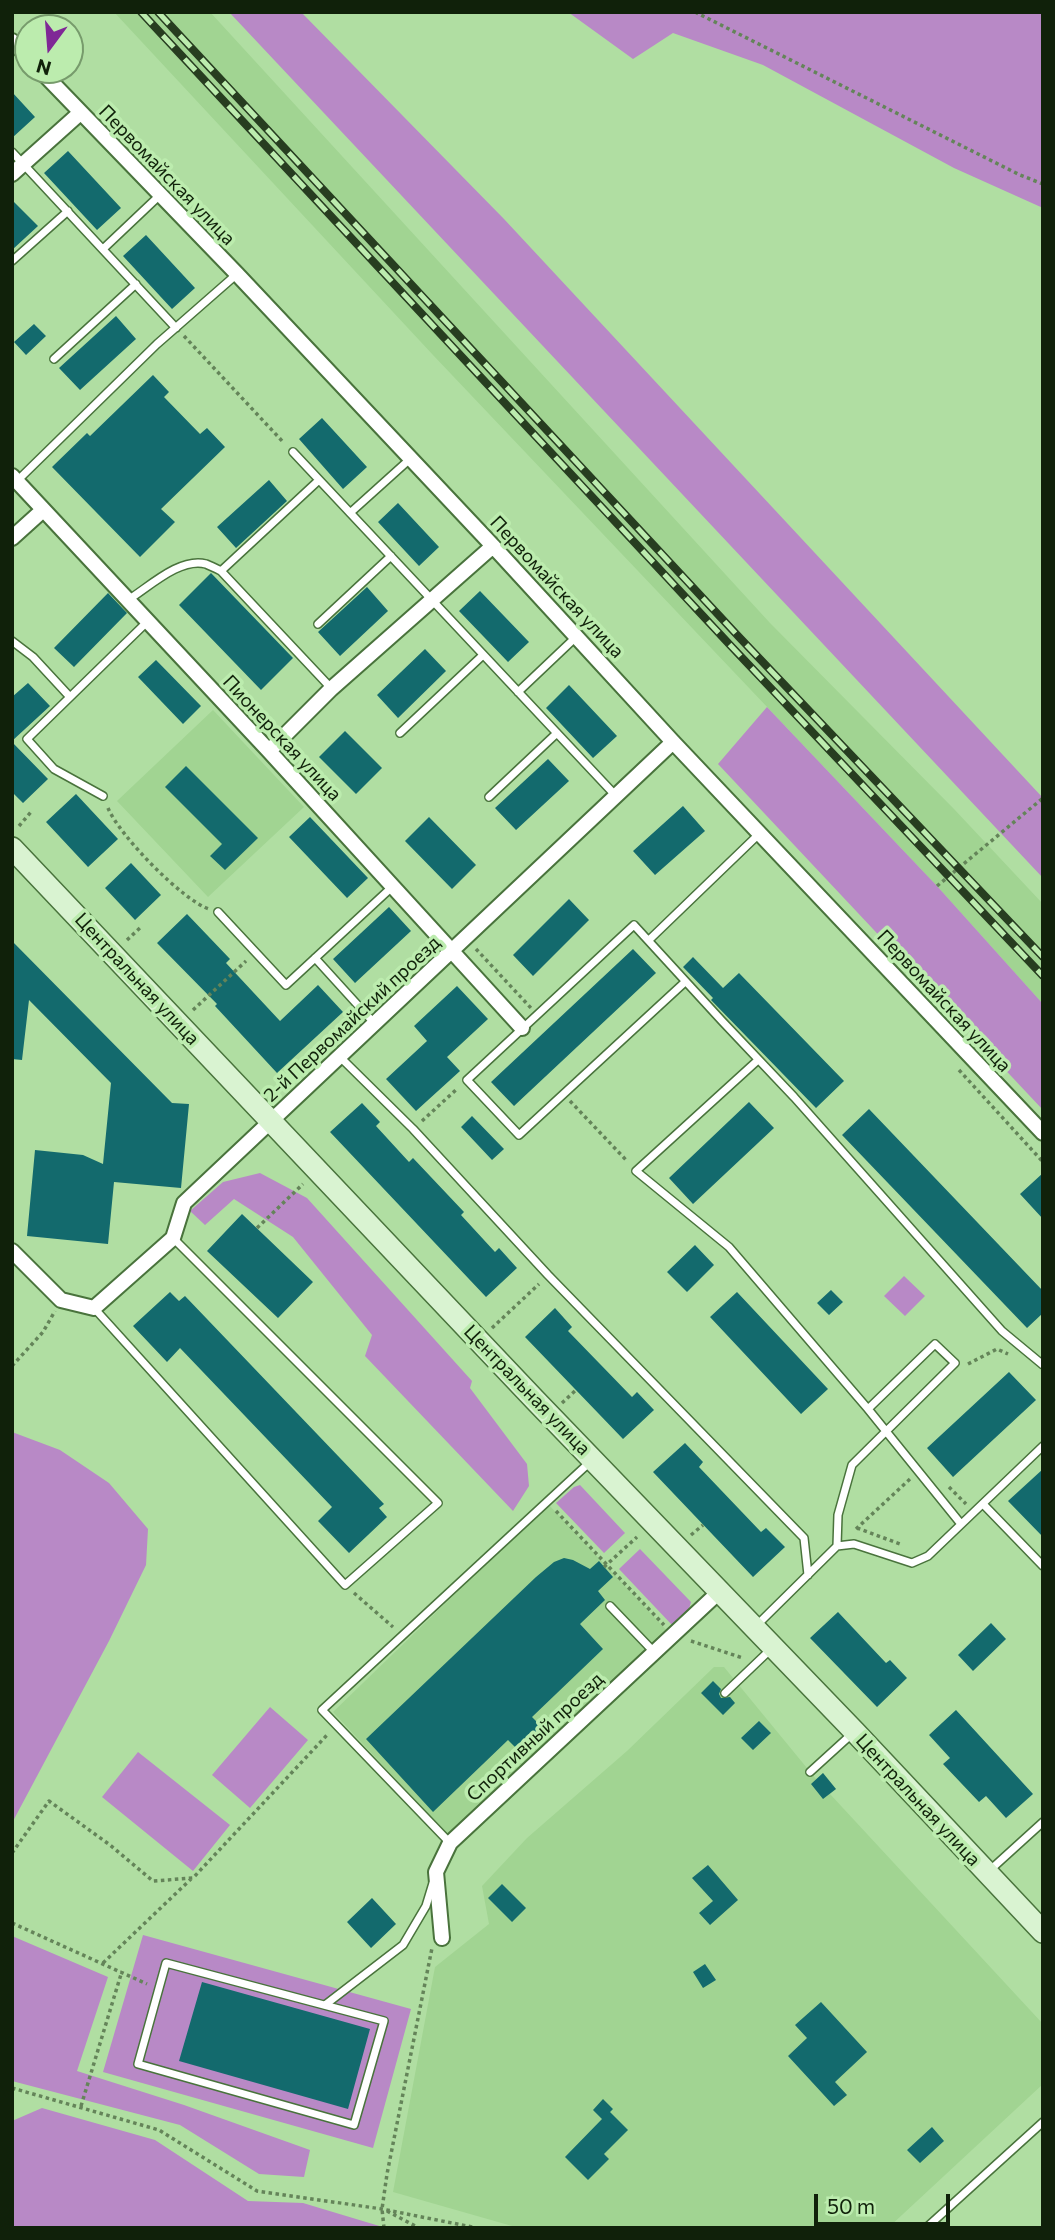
<!DOCTYPE html>
<html>
<head>
<meta charset="utf-8">
<style>
  body { margin:0 }
  #map { position:relative; width:1055px; height:2240px; overflow:hidden; background:#b0dea2; font-family:Commissioner,sans-serif }
  canvas { display:block }
  .frame { position:absolute; inset:0; border:14px solid #10210a; pointer-events:none }
  .north { position:absolute; left:14px; top:14px; width:70px; height:70px; box-sizing:border-box; background:#bcecae; border:2px solid #779b6c; border-radius:50%; rotate:196deg; font-size:19px; font-weight:700; line-height:28px; text-align:center; color:#10210a }
  .north::after { content:''; display:block; margin:auto; width:24px; height:32px; background:#7f2896; clip-path:polygon(50% 0,100% 100%,50% 72%,0 100%) }
  .scale { position:absolute; left:814px; top:2194px; width:136px; height:32px; box-sizing:border-box; border:4px solid #10210a; border-top:0; padding-left:9px; font-size:21px; line-height:24px; white-space:nowrap; color:#10210a; -webkit-text-stroke:5px #bcecae; paint-order:stroke }
</style>
</head>
<body>
<div id="map">
<canvas width="1055" height="2240"></canvas>
<div class="frame"></div>
<div class="north">N</div>
<div class="scale">50 m</div>
</div>
<script>
const ctx = document.querySelector('canvas').getContext('2d');
ctx.lineJoin = 'round';
function fillPath(path, color) { ctx.fillStyle = color; ctx.fill(path, 'evenodd'); }
function trace(path, color, width, dash) { ctx.strokeStyle = color; ctx.lineWidth = width; ctx.lineCap = dash ? 'butt' : 'round'; ctx.setLineDash(dash || []); ctx.stroke(path); }
function write(font, color, halo, rows, align = 'center') {
  ctx.font = font + ' Commissioner,sans-serif'; ctx.lineWidth = 7; ctx.setLineDash([]); ctx.textBaseline = 'middle'; ctx.strokeStyle = halo; ctx.fillStyle = color; for (const [text, x, y, turn = 0] of rows) {
    ctx.save(); ctx.translate(x, y); ctx.rotate((+turn || 0) * Math.PI / 180); ctx.textAlign = isNaN(turn) ? turn : align; if (halo) ctx.strokeText(text, 0, 0); ctx.fillText(text, 0, 0); ctx.restore();
  }
}
const built = new Path2D(`
  M114 12H210L770 623 954 809 1043 904V1004L937 886 433 355Z
  M213 710 304 807 208 897 117 801Z
  M548 1504 670 1634 448 1835 333 1712Z
  M714 1667H724L816 1779 823 1773 836 1789 830 1794 1043 2024V2084L888 2228H519L393 2192 435 1967 489 1924 482 1886 527 1838 627 1751Z`);
const green = new Path2D(`
  M229 12H301L504 219 1043 798V878Z
  M568 12H1043V208L954 168 763 65 673 33 633 59Z
  M767 707 937 886 1043 1004V1110L718 764Z
  M260 1173 307 1198 472 1381 470 1388 527 1464 529 1486 513 1511 365 1356 372 1335 293 1237 234 1199 205 1225 190 1211 223 1182Z
  M904 1276 925 1296 905 1316 884 1296Z
  M12 1432 60 1450 109 1483 148 1529 146 1565 109 1641 12 1823Z
  M580 1485 625 1533 604 1553 556 1503 574 1487Z
  M640 1549 691 1602 689 1609 672 1625 619 1569Z
  M270 1707 308 1740 250 1808 212 1775Z
  M138 1752 230 1825 193 1871 102 1797Z
  M143 1935 411 2009 373 2148 103 2072Z
  M12 1936 108 1977 77 2071 184 2105 310 2150 304 2177 259 2174 180 2125 12 2081Z
  M42 2108 155 2140 248 2201 303 2203 386 2228H12V2121Z`);
const building = new Path2D(`
  M12 92 35 117 12 138Z
  M68 151 121 208 97 230 44 173Z
  M12 200 38 226 12 250Z
  M146 235 195 288 172 309 123 256Z
  M116 316 136 339 80 390 59 368Z
  M34 324 46 336 26 355 14 342Z
  M153 375 169 392 164 397 200 434 207 428 225 447 161 509 175 522 140 557 52 467 87 433 90 436Z
  M322 418 367 467 343 489 299 439Z
  M269 480 287 501 236 548 217 527Z
  M398 503 439 547 419 566 378 522Z
  M211 573 293 658 261 690 179 605Z
  M367 587 388 611 340 656 318 632Z
  M480 591 529 642 508 662 459 611Z
  M108 593 127 613 74 667 54 648Z
  M425 649 446 671 398 718 377 695Z
  M156 660 201 706 183 724 138 677Z
  M28 683 50 706 12 741V697Z
  M569 685 617 736 593 758 546 708Z
  M345 731 382 768 356 794 319 757Z
  M12 742 48 779 23 803 12 792Z
  M548 759 569 781 516 830 495 808Z
  M186 766 258 838 225 870 210 856 222 844 165 787Z
  M76 794 118 839 88 867 46 822Z
  M683 806 705 831 655 875 633 851Z
  M310 817 368 878 347 898 289 837Z
  M429 817 476 865 452 889 405 841Z
  M131 863 161 895 135 920 105 888Z
  M569 899 589 920 533 976 513 955Z
  M389 907 411 931 355 983 333 959Z
  M187 914 230 959 226 963 280 1021 318 985 343 1012 277 1073 215 1006 217 1004 157 943Z
  M12 941 172 1103 189 1104 181 1188 114 1182 108 1244 27 1236 35 1150 83 1155 103 1164 111 1083 29 1000 22 1060 12 1059Z
  M633 949 656 973 514 1106 491 1082Z
  M693 957 723 988 739 973 844 1081 816 1108 711 1000 713 998 683 967Z
  M457 986 488 1019 447 1057 460 1071 416 1111 386 1079 427 1041 414 1026Z
  M749 1102 774 1128 693 1204 669 1178Z
  M362 1103 380 1122 376 1126 409 1162 413 1158 464 1212 461 1215 495 1252 499 1248 517 1268 486 1297 330 1132Z
  M869 1109 1043 1291V1313L1027 1328 842 1135Z
  M472 1116 504 1149 492 1160 461 1127Z
  M1043 1173V1219L1020 1194Z
  M242 1214 313 1282 278 1318 207 1251Z
  M695 1245 714 1265 687 1292 667 1272Z
  M831 1290 843 1302 829 1315 817 1303Z
  M170 1292 179 1301 185 1296 384 1504 379 1508 387 1517 349 1553 318 1521 332 1507 180 1348 167 1362 133 1326Z
  M737 1292 828 1389 801 1414 710 1317Z
  M555 1308 572 1327 568 1331 632 1397 637 1392 654 1410 623 1439 525 1337Z
  M1009 1372 1036 1400 953 1477 927 1448Z
  M685 1443 703 1462 699 1467 761 1532 766 1528 785 1547 753 1577 653 1472Z
  M1043 1469V1537L1008 1501Z
  M564 1558 573 1560 590 1569 599 1561 613 1577 598 1591 605 1600 580 1624 603 1649 532 1717 544 1729 520 1752 508 1740 433 1812 366 1739 536 1577 554 1562Z
  M838 1612 886 1663 890 1660 907 1678 877 1707 810 1638Z
  M991 1623 1006 1639 973 1671 958 1655Z
  M713 1681 721 1689 719 1694 721 1698 730 1697 735 1703 723 1715 701 1693Z
  M956 1710 1033 1794 1006 1818 986 1796 979 1802 943 1764 950 1758 929 1735Z
  M759 1721 771 1733 753 1750 741 1738Z
  M823 1773 836 1789 823 1799 811 1784Z
  M708 1865 738 1900 710 1925 699 1913 713 1901 692 1878Z
  M502 1884 526 1908 512 1922 488 1898Z
  M372 1898 396 1924 371 1948 347 1922Z
  M705 1964 716 1980 703 1988 693 1972Z
  M202 1982 370 2029 348 2109 179 2061Z
  M821 2002 867 2052 835 2082 847 2095 834 2106 788 2056 807 2038 795 2025Z
  M603 2099 613 2109 610 2112 628 2130 604 2154 609 2159 588 2180 565 2157 602 2119 593 2110Z
  M932 2127 944 2141 920 2163 907 2150Z`);
const path = new Path2D(`
  M695 12 1020 175 1043 184
  M184 336 284 443
  M108 808C119 835 182 900 209 909
  M19 826 31 812
  M937 886 1043 798
  M127 940 141 927
  M476 949 531 1008
  M193 1010 246 961
  M959 1070 1043 1162
  M570 1101 627 1161
  M422 1121 458 1088
  M257 1228 303 1184
  M492 1328 539 1284
  M968 1364 997 1349 1008 1354
  M12 1366 43 1332 55 1311
  M562 1403 576 1390
  M949 1487 966 1504
  M556 1511 664 1625
  M857 1528 900 1544
  M856 1529 910 1479
  M691 1535 703 1525
  M604 1567 637 1537
  M354 1593 393 1627
  M691 1641 743 1658
  M12 1853 49 1801 110 1845 153 1881 193 1878 328 1734
  M12 1923 147 1984
  M103 1963 191 1879
  M12 2088 159 2130 257 2191 382 2209 477 2228
  M81 2106 122 1971
  M387 2211 419 2228
  M384 2228 382 2209 387 2174 432 1948`);
const lane = new Path2D(`
  M12 152 176 328
  M103 249 160 195
  M12 261 68 211
  M54 359 136 284
  M293 452 616 796
  M17 481 157 344 237 274
  M350 513 410 459
  M221 571 319 480
  M128 600C149 587 180 557 206 564 211 566 217 569 221 571L331 688
  M318 624 391 556
  M12 641 33 657 70 697
  M518 692 576 637
  M400 733 483 655
  M103 796 54 769 27 739 148 621
  M489 797 557 733
  M218 912 286 985 392 887
  M649 940 759 834
  M315 958 375 1024
  M685 982 519 1135 467 1080 634 925 722 1021 794 1097 1002 1331 1043 1365
  M340 1057 413 1129 548 1275 804 1538 808 1575
  M758 1060 636 1171 729 1247 868 1409 961 1524
  M94 1308 345 1585 438 1503 173 1238
  M983 1504 1043 1566
  M837 1546 838 1515 852 1465 955 1363 935 1344 868 1409
  M610 1606 654 1652
  M757 1625 837 1546 854 1544 912 1563 928 1556 1043 1446
  M725 1693 770 1650
  M810 1772 854 1732
  M450 1843 322 1710 590 1462
  M989 1871 1043 1822
  M166 1963 384 2021 354 2125 138 2064Z
  M325 2005 403 1945 426 1906 433 1883
  M926 2228 1043 2122`);
const street = new Path2D(`
  M12 41 28 57
  M40 70 237 274 493 546 673 742 1043 1133
  M12 174 80 113
  M12 476 269 751 522 1028
  M12 538 43 510
  M269 751 331 689 493 546
  M12 1251 61 1300 94 1308 173 1238 184 1203 673 742
  M442 1938 436 1872 450 1843 719 1592`);
const secondary = new Path2D(`
  M12 848 535 1400 855 1732 1043 1932`);
const rail = new Path2D(`
  M141 12 730 645 1043 976
  M158 12 739 637 1043 957`);
const streetNames = [
  ["Первомайская улица",167,175,46],
  ["Первомайская улица",557,587,47],
  ["Пионерская улица",282,738,47],
  ["Центральная улица",137,979,47],
  ["Первомайская улица",944,1001,47],
  ["2-й Первомайский проезд",352,1019,-43],
  ["Центральная улица",527,1390,46],
  ["Спортивный проезд",535,1737,-43],
  ["Центральная улица",918,1800,47]
];
fillPath(built, '#a1d492');
fillPath(green, '#b889c6');
fillPath(building, '#136a6d');
trace(lane, '#49733c', 10);
trace(street, '#49733c', 18);
trace(secondary, '#49733c', 24);
trace(path, '#648459', 3.5, [3.5, 3.5]);
trace(lane, '#fff', 7);
trace(street, '#fff', 14);
trace(secondary, '#d9f3d1', 21);
trace(rail, '#273d20', 8);
trace(rail, '#bcecae', 5, [16]);
write('19px', '#10210a', '#bcecae', streetNames);
</script>
</body>
</html>
